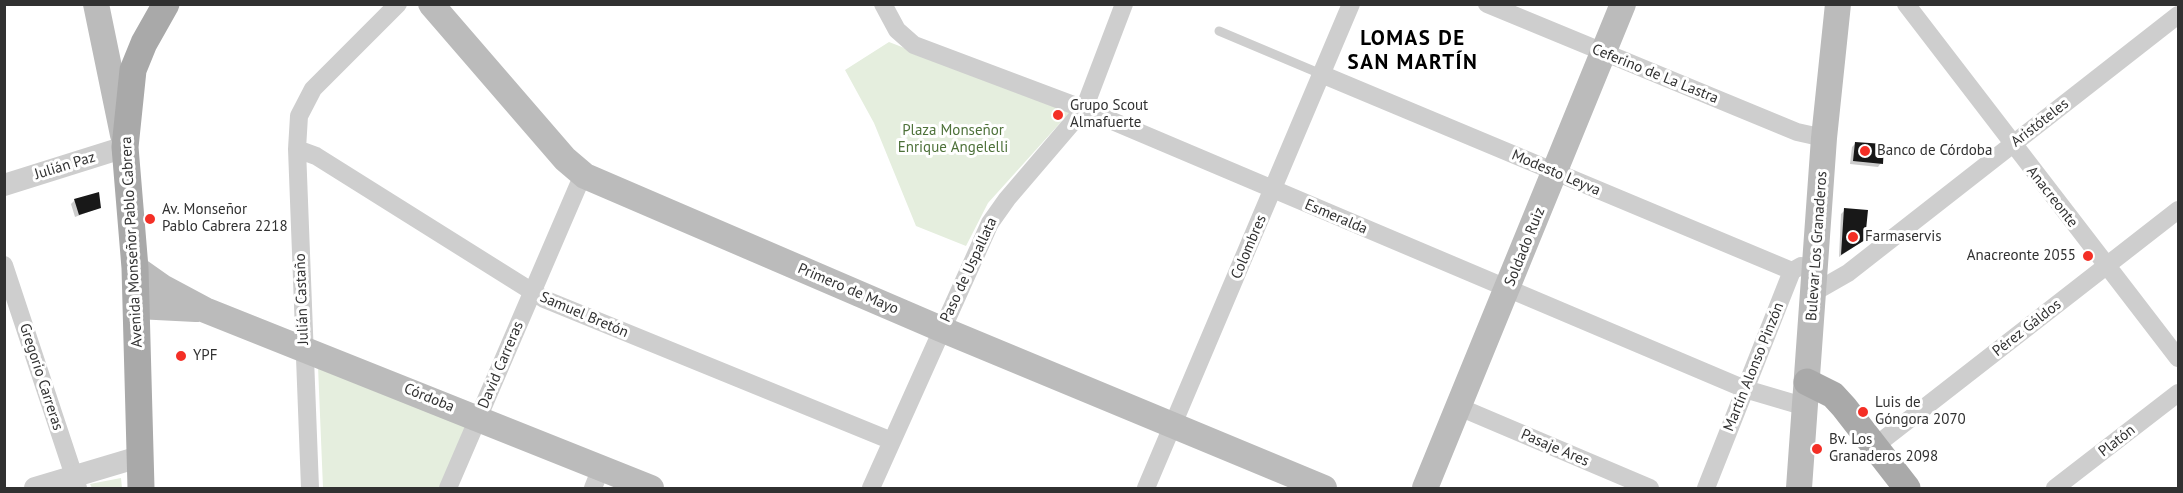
<!DOCTYPE html>
<html>
<head>
<meta charset="utf-8">
<style>
  body { margin:0 }
  #map { position:relative; width:2183px; height:493px; overflow:hidden; background:#fff; font-family:"PT Sans",sans-serif }
  canvas { display:block }
  .frame { position:absolute; inset:0; border:6px solid #313131; pointer-events:none }
</style>
</head>
<body>
<div id="map">
<canvas width="2183" height="493"></canvas>
<div class="frame"></div>
</div>
<script>
const ctx = document.querySelector('canvas').getContext('2d');
ctx.lineJoin = 'round';
function fillPath(path, color) { ctx.fillStyle = color; ctx.fill(path, 'evenodd'); }
function trace(path, color, width, dash) { ctx.strokeStyle = color; ctx.lineWidth = width; ctx.lineCap = dash ? 'butt' : 'round'; ctx.setLineDash(dash || []); ctx.stroke(path); }
function write(font, color, halo, rows, align = 'center') {
  ctx.font = font + ' "PT Sans",sans-serif'; ctx.lineWidth = 6; ctx.setLineDash([]); ctx.textBaseline = 'middle'; ctx.strokeStyle = halo; ctx.fillStyle = color; for (const [text, x, y, turn = 0] of rows) {
    ctx.save(); ctx.translate(x, y); ctx.rotate((+turn || 0) * Math.PI / 180); ctx.textAlign = isNaN(turn) ? turn : align; if (halo) ctx.strokeText(text, 0, 0); ctx.fillText(text, 0, 0); ctx.restore();
  }
}
const green = new Path2D(`
  M889 42 1070 112 988 203 966 246 916 226 874 123 845 70Z
  M318 366 467 425 439 488H323Z
  M121 478 122 488H92L90 484Z`);
const shadow = new Path2D(`
  M1855 144 1881 163 1878 167 1850 164 1852 147Z
  M75 200 99 208 75 217 71 204Z
  M1845 210 1864 240 1839 257 1841 214Z`);
const building = new Path2D(`
  M1855 142 1884 144 1883 164 1853 161Z
  M99 192 101 208 79 215 74 199Z
  M1844 208 1868 210 1865 240 1841 255Z`);
const service = new Path2D(`
  M1219 31 1321 74`);
const minor = new Path2D(`
  M883 4 897 30 914 45 1084 109 1745 389 1806 407
  M1487 4 1797 132 1824 138
  M1906 4 2178 358
  M1321 74 1792 271
  M297 149 316 156 544 299 892 441
  M4 265 78 488
  M1813 293 1848 273 2178 15
  M1459 407 1650 488
  M1875 446 2178 210
  M310 488 297 149 299 116 313 89 398 4
  M448 488 578 186 585 176
  M593 488 601 468
  M871 488 990 223 1007 199 1084 109 1124 4
  M1146 488 1351 4
  M1706 488 1792 271 1801 266
  M2055 488 2178 393`);
const tertiary = new Path2D(`
  M4 185 125 147
  M35 488 139 457`);
const secondary = new Path2D(`
  M96 4 123 135
  M431 4 565 159 585 176 941 329 1324 488
  M135 268 162 287 205 310 651 488
  M137 306 196 309
  M1425 488 1623 4
  M1799 488 1824 138 1838 4`);
const primary = new Path2D(`
  M1807 382 1833 395 1844 407 1907 488
  M141 488 135 268 125 147 133 70 144 43 166 4`);
const markers = [
  [1058,115,6,"#f42f26"],
  [1865,151,6,"#f42f26"],
  [150,219,6,"#f42f26"],
  [1853,237,6,"#f42f26"],
  [2088,256,6,"#f42f26"],
  [181,356,6,"#f42f26"],
  [1863,412,6,"#f42f26"],
  [1817,449,6,"#f42f26"]
];
const streetNames = [
  ["Ceferino de La Lastra",1655,74,22],
  ["Aristóteles",2040,123,-38],
  ["Julián Paz",65,166,-17],
  ["Modesto Leyva",1556,173,23],
  ["Anacreonte",2052,197,52],
  ["Esmeralda",1336,217,23],
  ["Avenida Monseñor Pablo Cabrera",132,242,-93],
  ["Bulevar Los Granaderos",1817,246,-86],
  ["Colombres",1249,247,-67],
  ["Soldado Ruiz",1525,247,-68],
  ["Paso de Uspallata",969,270,-65],
  ["Primero de Mayo",848,289,23],
  ["Julián Castaño",302,299,-92],
  ["Samuel Bretón",584,315,23],
  ["Pérez Gáldos",2027,328,-38],
  ["David Carreras",501,365,-67],
  ["Martín Alonso Pinzón",1754,367,-68],
  ["Gregorio Carreras",41,377,72],
  ["Córdoba",429,398,22],
  ["Platón",2117,441,-38],
  ["Pasaje Ares",1555,448,23]
];
const poiNames = [
  ["Grupo Scout",1070,106],
  ["Almafuerte",1070,123],
  ["Banco de Córdoba",1877,151],
  ["Av. Monseñor",162,210],
  ["Pablo Cabrera 2218",162,227],
  ["Farmaservis",1865,237],
  ["Anacreonte 2055",2076,256,"right"],
  ["YPF",193,356],
  ["Luis de",1875,403],
  ["Góngora 2070",1875,420],
  ["Bv. Los",1829,440],
  ["Granaderos 2098",1829,457]
];
const parkNames = [
  ["Plaza Monseñor",953,131],
  ["Enrique Angelelli",953,148]
];
const districtNames = [
  ["LOMAS DE",1413,39],
  ["SAN MARTÍN",1413,63]
];
fillPath(green, '#e5eede');
fillPath(shadow, '#0003');
fillPath(building, '#181818');
trace(service, '#cecece', 9);
trace(minor, '#cecece', 18);
trace(tertiary, '#cecece', 22);
trace(secondary, '#bbb', 26);
trace(primary, '#a9a9a9', 27);
for (const [x, y, r, color] of markers) { const dot = new Path2D(); dot.arc(x, y, r, 0, 2 * Math.PI); ctx.fillStyle = color; ctx.fill(dot); trace(dot, '#fff', 2); }
write('15px', '#313131', '#fff', streetNames);
write('15px', '#313131', '#fff', poiNames, 'left');
write('15px', '#4d7139', '#fff', parkNames);
ctx.letterSpacing = '1.5px';
write('bold 21px', '#000', '#fff', districtNames);
ctx.letterSpacing = '0px';
</script>
</body>
</html>
